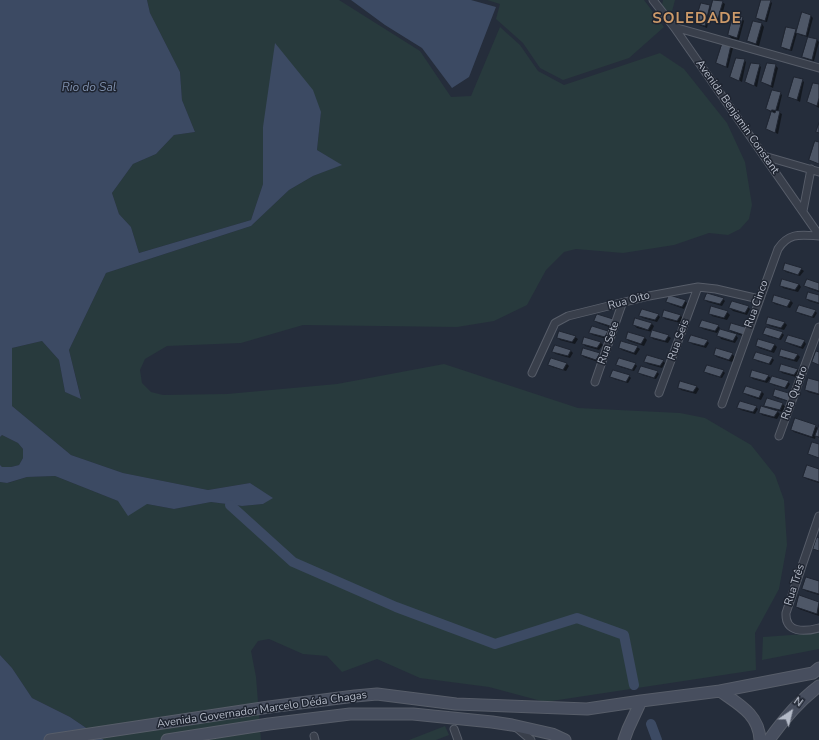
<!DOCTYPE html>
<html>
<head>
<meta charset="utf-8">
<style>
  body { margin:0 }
  #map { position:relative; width:819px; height:740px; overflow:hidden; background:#252d3b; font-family:"Nunito Sans",sans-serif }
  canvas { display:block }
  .north { position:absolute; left:771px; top:692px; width:40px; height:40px; -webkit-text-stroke:3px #1e2430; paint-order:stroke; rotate:35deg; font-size:11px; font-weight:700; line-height:16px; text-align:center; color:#b4bac7 }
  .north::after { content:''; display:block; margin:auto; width:14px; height:18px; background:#b4bac7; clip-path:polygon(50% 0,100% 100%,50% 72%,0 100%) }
</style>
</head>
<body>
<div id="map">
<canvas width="819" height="740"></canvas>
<div class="north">N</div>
</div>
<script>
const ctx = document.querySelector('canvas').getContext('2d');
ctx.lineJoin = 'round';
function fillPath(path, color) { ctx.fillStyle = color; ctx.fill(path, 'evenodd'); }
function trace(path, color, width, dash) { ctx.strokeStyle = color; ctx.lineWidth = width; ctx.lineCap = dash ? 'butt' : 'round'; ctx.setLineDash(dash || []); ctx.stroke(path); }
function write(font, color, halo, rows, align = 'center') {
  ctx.font = font + ' "Nunito Sans",sans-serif'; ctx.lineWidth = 3; ctx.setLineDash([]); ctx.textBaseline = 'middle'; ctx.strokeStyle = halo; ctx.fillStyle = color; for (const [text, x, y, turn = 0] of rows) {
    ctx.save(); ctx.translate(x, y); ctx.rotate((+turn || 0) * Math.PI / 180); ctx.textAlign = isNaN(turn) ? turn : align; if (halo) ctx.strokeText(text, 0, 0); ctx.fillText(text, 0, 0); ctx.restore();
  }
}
const green = new Path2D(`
  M147 0H339L420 51 451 97 471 96 500 27 520 45 538 71 564 85 660 53 684 69 727 123 745 162 752 205 749 219 740 229 728 235 709 233 674 245 623 253 576 249 564 252 546 270 527 305 494 321 457 327 303 325 241 343 167 346 145 359 140 370 142 383 151 392 163 395 227 394 337 384 444 364 578 408 680 413 705 418 751 445 775 475 784 500 787 545 779 589 755 633 756 670 545 702 489 687 420 678 377 659 342 672 327 656 303 654 269 639 258 641 251 651 256 677 261 740H104L70 717 32 698 12 668 0 655V482L8 483 27 477 55 476 118 501 147 504 174 509 211 502 242 506 263 504 272 498 250 483 208 490 123 473 71 455 12 406V348L42 341 59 360 65 392 81 398 69 350 106 273 251 226 289 190 313 176 341 165 317 150 321 112 263 127V184L251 220 139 253 131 227 119 214 112 193 133 164 156 154 174 135 195 132 182 100 180 72 150 13Z
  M487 0H644L664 27 629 58 563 80 540 68 523 43 496 19 500 4Z
  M663 0H675L671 15 662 5Z
  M2 435 18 443 23 449V458L19 465 11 467H2L0 465V437Z
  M819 633V649L762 660 763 637Z
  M445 726 449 735 436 740H409Z`);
const water = new Path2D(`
  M0 0H147L150 13 180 72 182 100 195 132 174 135 156 154 133 164 112 193 119 214 131 227 139 253 251 220 263 184V127L275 43 313 90 321 112 317 150 342 165 313 176 289 190 251 226 106 273 69 350 81 399 65 392 59 360 42 341 12 348V406L71 455 123 473 208 490 250 483 273 498 263 504 242 506 211 502 174 509 147 504 128 516 118 501 55 476 27 477 7 483 0 482V465L2 467H11L19 465 23 458V449L18 443 2 435 0 437Z
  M351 0H471L496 7 469 77 452 88 422 48 385 25Z
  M0 655 12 668 32 698 70 717 104 740H0Z`);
const shadow = new Path2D(`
  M714 0 722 2 725 4 720 23 711 21 709 19 707 28 699 25 696 23 710 6 712 9Z
  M762 0 770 1 772 3 767 22 759 20 757 18Z
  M803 14 811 16 813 18 808 37 800 35 797 33 792 51 784 49 782 47 795 30 798 33Z
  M742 18 744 21 739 40 731 38 729 35Z
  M754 22 762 24 764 27 759 46 751 43 748 41Z
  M817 40 819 42 814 61 806 59 803 57Z
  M731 46 733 48 728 68 717 63Z
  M744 60 746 62 742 82 731 76Z
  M759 65 761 67 757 87 746 82Z
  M775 65 778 68 773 88 762 82Z
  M802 80 804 82 800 102 789 96Z
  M819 85V108L809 102Z
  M780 93 782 95 778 112 782 114 778 134 767 129 772 113 767 109Z
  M801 269 804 271 800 276 786 272 784 270Z
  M799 284 801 287 798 292 783 288 781 285Z
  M819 284V292L808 288 806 286Z
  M775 296 791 301 793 303 790 308 775 304 773 302Z
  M819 296V304L809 301 807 299Z
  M723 299 725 301 722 306 708 302 705 300Z
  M685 301 687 303 684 309 670 304 668 302Z
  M748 307 750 309 747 315 733 311 730 308Z
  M712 308 727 312 730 315 727 320 712 316 710 313Z
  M815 311 817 313 814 318 800 314 798 312Z
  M658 315 660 317 657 322 643 318 640 316Z
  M597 316 613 320 612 328 598 323 595 321Z
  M663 316H681L683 318 680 323 665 319Z
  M769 318 785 323 787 325 784 330 770 326 767 324Z
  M636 320 652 324 654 326 652 330 668 336 671 338 668 343 653 339 651 336 652 332 637 328 634 325Z
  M732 325 746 337 734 333 738 338 735 343 721 339 719 336 735 335 730 330Z
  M718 326 720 328 717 333 703 329 701 327Z
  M592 327 608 332 610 334 607 339 593 335 590 333Z
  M782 333 784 335 781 340 767 336 765 334Z
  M629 334 645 338 647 340 644 346 629 341 627 339Z
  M558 337H575L578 339 575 344 560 340Z
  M759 340 775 345 777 347 774 353 759 348 757 346Z
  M690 341H707L709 343 706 348 692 344Z
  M804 341 806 344 803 349 789 344 786 342Z
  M600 342 603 345 599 350 585 346 583 343Z
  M555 346 571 351 573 353 570 358 556 354 553 352Z
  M637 347 640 349 636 355 622 350 620 348Z
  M717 350 732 354 735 357 732 362 717 357 715 355Z
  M782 350 798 355 800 357 797 362 783 358 780 356Z
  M599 354 601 356 598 362 584 357 582 355Z
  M772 358 774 360 771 365 757 361 755 359Z
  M551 359 567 364 569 366 566 371 552 367 549 365Z
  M645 361H663L665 363 662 368 648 364Z
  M635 364 637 366 634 371 620 367 618 365Z
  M797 369 800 372 796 377 782 373 780 370Z
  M723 371 725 373 722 378 708 374 706 372Z
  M657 372 659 374 656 379 642 375 640 373Z
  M629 376 631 378 628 383 614 379 612 377Z
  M768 376 771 378 767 383 753 379 751 377Z
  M788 382 790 384 787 389 773 385 771 383Z
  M819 382V395L808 392 806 389Z
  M679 387H697L699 389 696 394 681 390Z
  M746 387 762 392 764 394 761 400 747 395 744 393Z
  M776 390 791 402 776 398 774 396Z
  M767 400 783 404 785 407 782 412 776 410 780 414 777 419 762 415 760 412 769 409 765 405Z
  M756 407 758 409 755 414 741 410 739 408Z
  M815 426 819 429V428V438L816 435 815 439 794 432 792 430Z
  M819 470V483L807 479 804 477Z
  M819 582V595L806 591 803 588Z
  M800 597 819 603V616L799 609 797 607Z`);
const canal = new Path2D(`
  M230 505 293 562 396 607 495 644 577 618 624 635 634 685
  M651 724 657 740`);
const building = new Path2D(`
  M713 0 723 1 717 22 708 19Z
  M761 0H771L765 21 756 18Z
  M701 3 710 5 705 26 695 23Z
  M802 12 811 15 806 36 796 33Z
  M733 15 743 17 737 38 728 35Z
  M753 21 762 23 756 44 747 41Z
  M786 27 796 29 790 50 781 47Z
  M808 37 817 39 812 60 802 57Z
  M722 44 731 45 726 67 716 63Z
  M736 58 745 59 739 81 730 77Z
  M751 63 760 64 754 86 745 82Z
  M767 63 776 64 771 86 761 82Z
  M794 77 803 79 797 100 788 97Z
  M813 83 819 84V98L817 106 807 102Z
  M772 90 781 92 775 113 766 109Z
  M772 110 780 111 775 133 766 129Z
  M819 123V133L816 132Z
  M815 141 819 142V164L809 160Z
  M785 263 802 268 798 275 783 270Z
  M782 279 799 284 795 290 780 286Z
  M807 279 819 283V291L804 286Z
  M808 292 819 295V303L806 299Z
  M707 293 724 298 720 304 704 300Z
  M669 295 686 300 682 307 666 302Z
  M774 295 791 300 787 307 772 302Z
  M732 301 749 306 745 313 729 308Z
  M799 305 816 310 812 317 796 312Z
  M711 306 728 311 724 318 709 314Z
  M642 309 659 314 655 320 639 316Z
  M664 310 681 315 677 321 662 317Z
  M597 314 613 319 610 326 594 321Z
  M768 317 785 322 781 328 766 324Z
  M635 318 652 323 648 330 633 325Z
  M702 320 719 325 715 331 699 327Z
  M731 323 748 328 744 335 729 330Z
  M592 326 608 331 605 337 589 333Z
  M766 327 783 332 779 339 763 334Z
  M720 329 737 334 733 341 717 336Z
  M652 330 669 335 665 341 650 337Z
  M559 331 576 336 572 342 557 338Z
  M628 332 645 337 641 344 626 339Z
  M691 335 708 340 704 346 688 342Z
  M788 335 805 340 801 347 785 342Z
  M584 337 601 342 597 348 582 344Z
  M758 339 775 344 771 351 756 346Z
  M621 341 638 346 634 353 619 348Z
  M555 345 571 350 568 356 552 352Z
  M583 348 600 353 596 360 581 355Z
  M716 348 733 353 729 360 714 355Z
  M781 349 798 354 794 360 779 356Z
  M816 351 819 352V365L812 362Z
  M756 352 773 357 769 364 753 359Z
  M647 355 664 360 660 366 644 362Z
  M551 358 567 363 563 370 548 365Z
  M619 358 636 363 632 370 616 365Z
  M781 364 798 369 794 375 779 371Z
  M707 365 724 370 720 377 704 372Z
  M641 366 658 371 654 378 638 373Z
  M613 370 630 375 626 382 610 377Z
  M752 370 769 375 765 381 750 377Z
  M772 376 789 381 785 388 769 383Z
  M808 378 819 381V394L805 390Z
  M680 381 697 386 693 392 678 388Z
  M746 386 762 391 759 398 743 393Z
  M775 389 792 394 788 401 773 396Z
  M767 398 783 403 780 410 764 406Z
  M740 401 757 406 753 412 737 408Z
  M761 406 778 411 774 417 759 413Z
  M795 418 816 425 812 437 791 430Z
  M819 425V437L815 436Z
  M812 442 819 444V458L808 454Z
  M807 465 819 469V482L803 477Z
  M817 537 819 538V551L813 549Z
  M806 577 819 581V594L802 589Z
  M799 595 819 602 817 614 796 607Z`);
const street = new Path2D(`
  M653 0 674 27 819 235
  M674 27 819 68
  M764 156 819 172
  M803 211 811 169
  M532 373 555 323 568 316 649 296 698 287 716 289 759 299
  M595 382 622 304
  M659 393 698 287
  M722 404 778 249C789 232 801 235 819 236
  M779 436 819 327
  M819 516 786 613C785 633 804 632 819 628
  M516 727 531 740
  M454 729 458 740
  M314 736 315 740`);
const secondary = new Path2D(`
  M720 691 813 673 819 668
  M50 740 269 707 355 696 377 694 456 704 587 709 641 701
  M167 740 269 724 350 714H413L492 722 512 725 552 734 565 740
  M624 740 628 729 641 701 720 691C738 704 759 714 760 740
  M769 740C783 720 799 701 819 686`);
const streetNames = [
  ["Avenida Benjamin Constant",737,117,55],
  ["Rua Oito",629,301,-15],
  ["Rua Cinco",757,304,-70],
  ["Rua Seis",679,340,-70],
  ["Rua Sete",609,343,-71],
  ["Rua Quatro",795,393,-70],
  ["Rua Três",795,585,-72],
  ["Avenida Governador Marcelo Déda Chagas",262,710,-8]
];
const waterNames = [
  ["Rio do Sal",89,88]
];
const districtNames = [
  ["SOLEDADE",697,19]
];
fillPath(green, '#283a3d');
fillPath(water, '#3c4a63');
fillPath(shadow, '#0007');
trace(canal, '#3c4a63', 10);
fillPath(building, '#4e5767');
trace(building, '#202632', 1);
trace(street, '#575d69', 9);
trace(secondary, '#575d69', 13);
trace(street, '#393f4b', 7);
trace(secondary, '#474e5e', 11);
write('11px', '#b4bac7', '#1e2430', streetNames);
write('italic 12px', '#7e8fac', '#1e2430', waterNames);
ctx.letterSpacing = '1px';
write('bold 15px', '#cd9a69', '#1e2430', districtNames);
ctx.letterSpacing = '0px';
</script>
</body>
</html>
